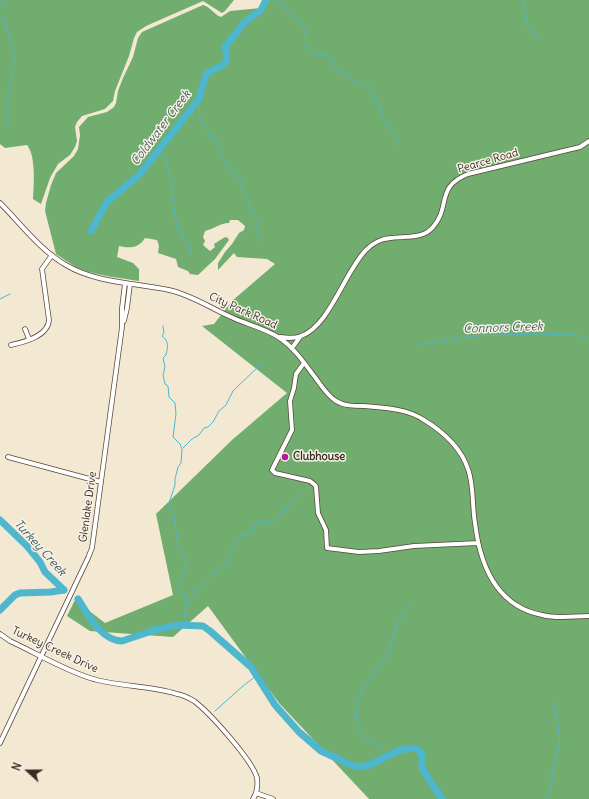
<!DOCTYPE html>
<html>
<head>
<meta charset="utf-8">
<style>
  body { margin:0 }
  #map { position:relative; width:589px; height:799px; overflow:hidden; background:#f3e8d2; font-family:Delius,sans-serif }
  canvas { display:block }
  .north { position:absolute; left:8px; top:751px; width:40px; height:40px; -webkit-text-stroke:3px #f7f3e8; paint-order:stroke; rotate:291deg; font-size:11px; font-weight:700; line-height:16px; text-align:center; color:#3b2a1e }
  .north::after { content:''; display:block; margin:auto; width:14px; height:18px; background:#3b2a1e; clip-path:polygon(50% 0,100% 100%,50% 72%,0 100%) }
</style>
</head>
<body>
<div id="map">
<canvas width="589" height="799"></canvas>
<div class="north">N</div>
</div>
<script>
const ctx = document.querySelector('canvas').getContext('2d');
ctx.lineJoin = 'round';
function fillPath(path, color) { ctx.fillStyle = color; ctx.fill(path, 'evenodd'); }
function trace(path, color, width, dash) { ctx.strokeStyle = color; ctx.lineWidth = width; ctx.lineCap = dash ? 'butt' : 'round'; ctx.setLineDash(dash || []); ctx.stroke(path); }
function write(font, color, halo, rows, align = 'center') {
  ctx.font = font + ' Delius,sans-serif'; ctx.lineWidth = 3; ctx.setLineDash([]); ctx.textBaseline = 'middle'; ctx.strokeStyle = halo; ctx.fillStyle = color; for (const [text, x, y, turn = 0] of rows) {
    ctx.save(); ctx.translate(x, y); ctx.rotate((+turn || 0) * Math.PI / 180); ctx.textAlign = isNaN(turn) ? turn : align; if (halo) ctx.strokeText(text, 0, 0); ctx.fillText(text, 0, 0); ctx.restore();
  }
}
const forest = new Path2D(`
  M0 0H234L225 11 222 13 203 1 146 26 137 32 134 38 129 56 115 91 113 101 105 109 82 116 77 122 75 127 77 141 75 147 70 155 58 164 50 178 41 204 33 199C34 185 36 156 27 145L5 148 0 144Z
  M263 0H589V799H369L279 703 208 606 173 637 90 631 67 616 75 600 105 623 173 595 156 514 232 440 287 393 202 326 214 324 232 301 275 264 267 259 237 257 234 253 218 270V263L225 252 232 244 239 233 244 230 245 226 238 220H230L229 223C220 223 214 229 205 231L203 237 205 241 203 245 210 251 215 247 214 244 225 237 228 238 229 240 215 259 198 275 190 274 188 271 178 267 176 259 158 253 159 246 157 240 145 238C138 249 130 248 119 246L117 257 133 263 139 269V281C121 278 100 276 83 270 73 266 65 260 56 254L45 211 46 203 51 185 56 173 74 156 78 149 80 135 79 127 88 117 107 112 114 107 116 103 118 91 123 78 133 57 138 38 142 32 203 5C211 7 214 15 221 17L230 11 261 8Z`);
const stream = new Path2D(`
  M274 0 282 3 292 17 301 21 305 31 306 46 312 53 316 55 324 54 329 56 336 70 349 75 354 83 368 86 375 96 374 100 379 105 384 119 398 142 397 148
  M523 0V4L528 26 539 41
  M0 8 5 0
  M0 15 4 20 16 59 11 73 12 79 8 90V130
  M199 99 200 120 208 132 215 139 229 170 236 173 239 179 242 182V191L246 195 252 213 258 220 255 229 262 242
  M157 152 166 160 170 176 174 179 171 190 177 227 183 232 182 237 191 247V256
  M0 299 10 294
  M163 326 164 333 162 336C169 341 168 347 166 355L163 358 165 367 163 375 165 384 168 386 169 397 175 403 176 414 173 437 180 444 182 449 181 463 178 467 175 479V485L169 503C171 508 171 512 174 516L178 545 185 556 186 563 184 574 177 587 181 590 187 602C185 612 181 617 190 626
  M417 345 472 336 537 334 577 335 589 340
  M183 448 192 439 199 435 204 428 208 427 213 422 219 411 226 405 233 391 261 364
  M188 603 194 595V588C204 586 210 578 216 571 219 568 224 566 226 563 230 558 232 551 232 545L237 542 242 534H247L259 522 268 523 277 520 282 513 306 490
  M215 711 243 686 256 676
  M388 756 379 745 361 735 356 716 358 701 363 688 388 655 398 621 412 602
  M546 799 552 783V774L560 742 558 725 553 701`);
const river = new Path2D(`
  M91 231 107 202 139 175 199 99 206 74 224 64 227 60 225 47 244 23 261 10 266 0
  M0 520 27 546 40 562 45 572 64 590
  M78 599C88 614 101 641 122 641L155 630 178 625 203 626 210 631 251 667 275 705 299 732 321 751 349 764 358 767 367 766 398 751 409 748 417 749 422 754V767L425 773 442 799
  M0 610 15 595 20 593 51 592 64 590`);
const minor = new Path2D(`
  M0 203C21 224 40 250 66 265 96 283 136 283 169 290 192 295 210 308 231 317 246 324 264 328 278 337 294 347 306 365 317 380 323 388 328 396 336 401 344 406 354 406 363 406 383 408 406 408 424 420 442 431 461 448 468 469 474 485 472 506 475 523 480 565 496 606 542 615 557 619 574 616 589 616
  M124 321 127 308 130 284
  M25 329 29 339
  M280 337C287 338 294 339 301 336 329 327 345 271 366 250 370 246 376 242 381 240 396 234 421 242 433 227 451 207 435 187 468 174L580 147 589 141
  M11 345C25 342 48 336 49 320L42 269 52 255
  M292 348 300 337
  M304 363 296 374 294 388 290 401 292 430 272 470 275 473 310 481 315 485 316 487 318 513 326 530 327 548 359 552 379 551 414 546 478 543
  M8 457 101 482
  M0 634 10 641C36 653 62 669 90 678 118 687 149 685 177 694 183 695 189 698 194 701 209 712 253 761 257 778 258 786 257 793 253 799
  M0 743 88 558 92 548 122 327V308L125 283
  M256 793 273 799`);
const markers = [
  [285,457,4,"#b5179e"]
];
const streetNames = [
  ["Pearce Road",488,161,-16],
  ["City Park Road",243,311,24],
  ["Glenlake Drive",88,507,-82],
  ["Turkey Creek Drive",55,650,25]
];
const poiNames = [
  ["Clubhouse",293,457]
];
const waterNames = [
  ["Coldwater Creek",161,128,-53],
  ["Connors Creek",503,328,-2],
  ["Turkey Creek",40,548,48]
];
fillPath(forest, '#70ad6e');
trace(stream, '#4eb6cd', 1);
trace(river, '#4eb6cd', 7);
trace(minor, '#574639', 5.5);
trace(minor, '#fff', 4);
for (const [x, y, r, color] of markers) { const dot = new Path2D(); dot.arc(x, y, r, 0, 2 * Math.PI); ctx.fillStyle = color; ctx.fill(dot); trace(dot, '#f7f3e8', 1.5); }
write('11px', '#3b2a1e', '#f7f3e8', streetNames);
write('bold 11px', '#3b2a1e', '#f7f3e8', poiNames, 'left');
write('italic 12px', '#425b5b', '#f7f3e8', waterNames);
</script>
</body>
</html>
